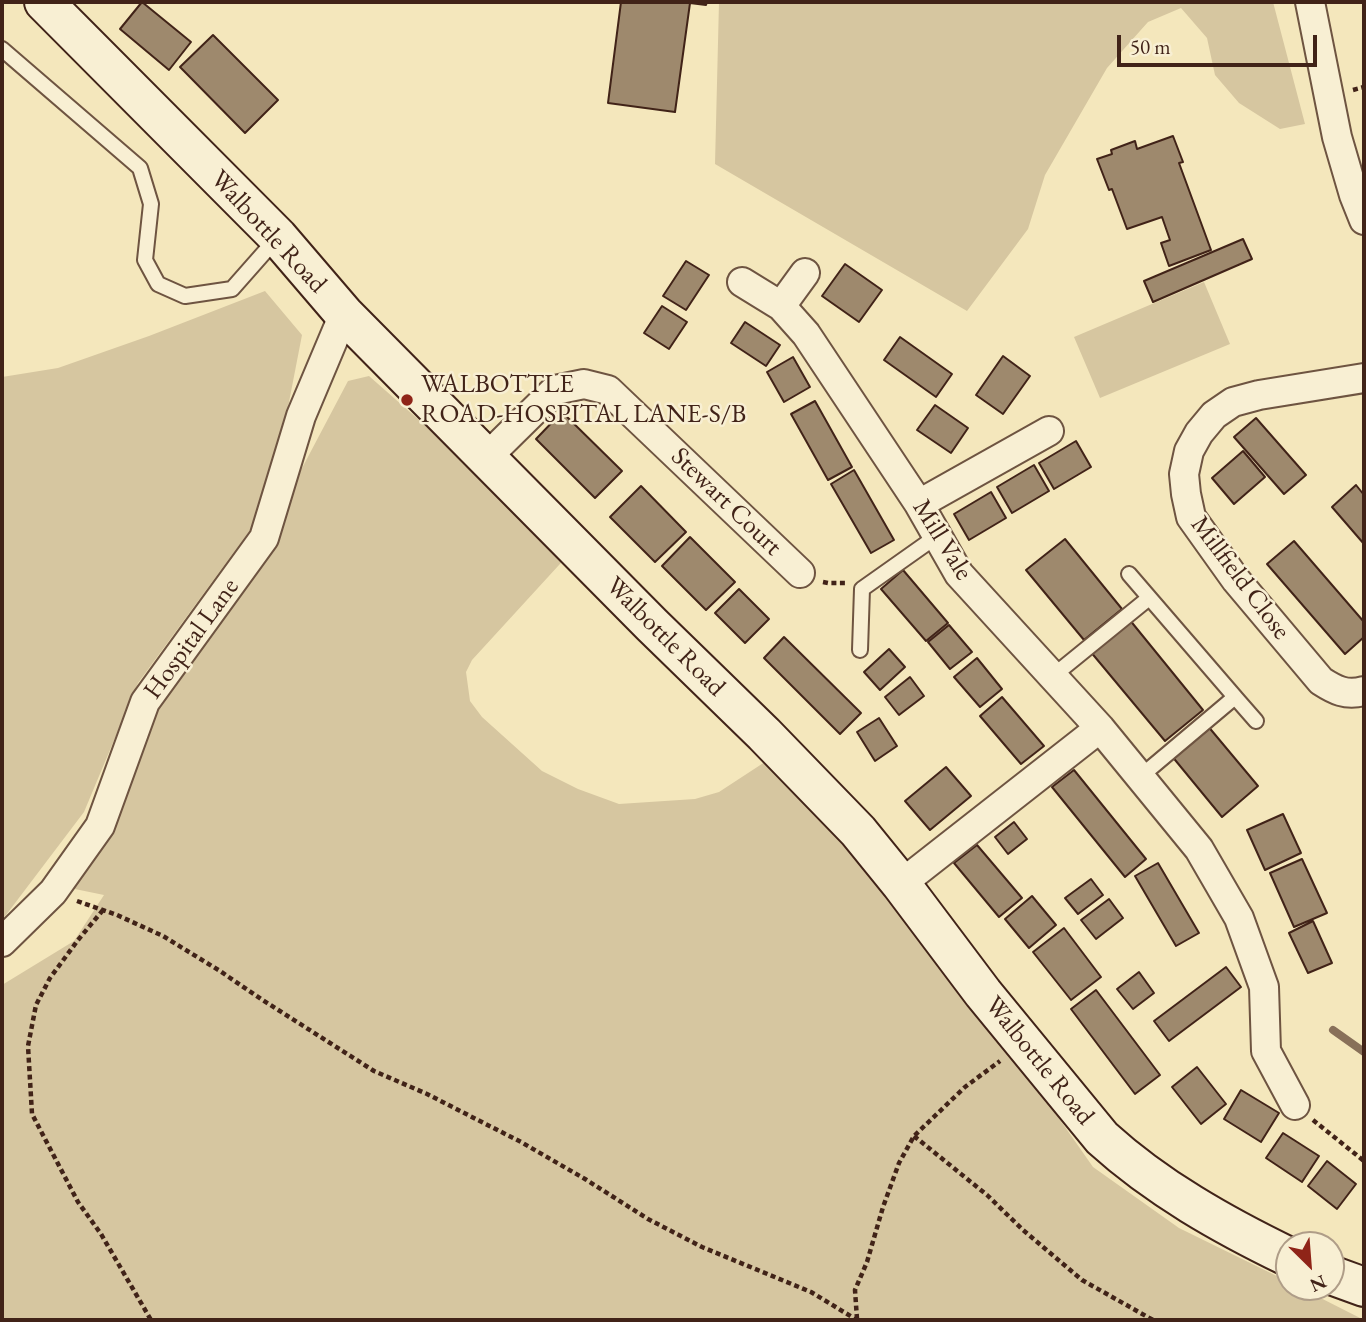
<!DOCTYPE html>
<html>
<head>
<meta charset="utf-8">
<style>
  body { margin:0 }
  #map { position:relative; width:1366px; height:1322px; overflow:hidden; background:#f4e7bc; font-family:"EB Garamond",serif }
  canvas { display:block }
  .frame { position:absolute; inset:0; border:4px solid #412318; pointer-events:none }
  .north { position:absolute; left:1275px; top:1231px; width:70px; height:70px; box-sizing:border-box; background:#f8efd3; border:2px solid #af9d88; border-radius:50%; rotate:155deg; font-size:19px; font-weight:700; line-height:28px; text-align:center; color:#412318 }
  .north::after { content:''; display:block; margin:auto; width:24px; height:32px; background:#8f2418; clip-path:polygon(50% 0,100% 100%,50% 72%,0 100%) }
  .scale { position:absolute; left:1117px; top:35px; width:200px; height:32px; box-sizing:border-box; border:4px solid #412318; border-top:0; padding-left:9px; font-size:21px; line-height:24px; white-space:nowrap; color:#412318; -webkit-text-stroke:5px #f8efd3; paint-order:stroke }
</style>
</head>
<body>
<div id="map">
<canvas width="1366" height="1322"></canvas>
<div class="frame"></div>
<div class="north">N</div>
<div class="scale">50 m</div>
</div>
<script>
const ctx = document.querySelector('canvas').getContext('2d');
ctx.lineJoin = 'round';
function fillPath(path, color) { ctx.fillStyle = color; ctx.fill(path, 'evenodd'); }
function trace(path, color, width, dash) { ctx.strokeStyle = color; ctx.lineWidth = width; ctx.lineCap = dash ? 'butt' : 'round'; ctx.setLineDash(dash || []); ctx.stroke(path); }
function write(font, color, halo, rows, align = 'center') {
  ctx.font = font + ' "EB Garamond",serif'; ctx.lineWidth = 5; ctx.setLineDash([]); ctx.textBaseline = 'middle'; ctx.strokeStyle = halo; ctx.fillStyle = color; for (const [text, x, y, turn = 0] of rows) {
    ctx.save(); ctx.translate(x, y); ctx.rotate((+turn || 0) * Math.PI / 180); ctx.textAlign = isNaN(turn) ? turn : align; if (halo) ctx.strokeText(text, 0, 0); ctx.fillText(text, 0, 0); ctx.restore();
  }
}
const green = new Path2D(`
  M719 2H1273L1305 124 1280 129 1239 103 1215 75 1207 38 1181 8 1148 22 1107 68 1045 175 1028 229 967 311 715 164Z
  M1204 282 1230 344 1100 398 1074 337Z
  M265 291 302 335 283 433 253 526 138 683 84 812 6 915 2 919V377L58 368 149 336Z
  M369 376 570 553 472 660 466 672 470 701 482 717 542 771 578 789 619 804 695 799 719 792 771 758 930 934 1093 1167 1179 1228 1289 1282V1287H1299L1364 1320H2V985L74 941 104 895 70 888 153 714 291 489 348 381Z`);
const stream = new Path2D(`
  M1333 1030 1364 1052`);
const building = new Path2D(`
  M142 2 191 42 169 70 120 29Z
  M621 2H707L706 5 690 3 675 112 608 103Z
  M213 35 278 100 245 133 180 67Z
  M1173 136 1183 162 1179 163 1211 250 1169 266 1161 243 1170 240 1162 217 1127 229 1112 189 1109 190 1097 159 1112 154 1111 150 1135 141 1137 149Z
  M1243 239 1252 259 1153 302 1144 281Z
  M686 261 709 275 686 310 663 296Z
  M845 264 882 290 859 322 822 296Z
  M662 306 687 322 669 349 644 333Z
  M745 322 780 345 766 366 731 343Z
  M900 337 952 374 936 397 884 360Z
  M1003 356 1030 376 1003 414 976 395Z
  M793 357 810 387 784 402 767 372Z
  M815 401 852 467 828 480 791 414Z
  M935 405 968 428 951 453 917 430Z
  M562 412 622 471 595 498 536 439Z
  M1256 418 1306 475 1284 494 1234 437Z
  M1076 441 1091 467 1054 489 1039 463Z
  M1243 451 1265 477 1234 504 1212 478Z
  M1034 465 1049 491 1012 513 997 487Z
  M854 470 894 540 871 553 831 484Z
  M1356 485 1364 495V544L1332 507Z
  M641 486 686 532 655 562 610 517Z
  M991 492 1006 518 969 540 954 514Z
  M690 537 735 582 706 610 662 566Z
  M1065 539 1122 609 1084 640 1026 570Z
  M1294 541 1364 622V637L1345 654 1267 564Z
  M903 570 948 623 926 641 881 589Z
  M739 589 769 619 745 643 715 613Z
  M1129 619 1203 710 1165 741 1090 651Z
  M949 625 972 652 950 669 928 642Z
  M784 637 861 713 840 734 764 658Z
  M889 649 905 667 880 690 864 672Z
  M977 658 1002 689 980 707 954 677Z
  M910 677 924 696 899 715 885 697Z
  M1002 697 1044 746 1021 764 980 716Z
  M879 718 897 746 875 761 857 732Z
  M1207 725 1258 786 1222 817 1171 755Z
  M946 767 971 796 930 830 905 801Z
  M1074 770 1146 859 1125 877 1052 787Z
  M1283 814 1301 853 1265 870 1247 830Z
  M1014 822 1027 839 1008 854 995 837Z
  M977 845 1022 898 999 917 954 863Z
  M1302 859 1327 913 1294 927 1270 873Z
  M1158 863 1199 933 1176 946 1135 876Z
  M1091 879 1103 895 1078 914 1065 898Z
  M1032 896 1056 925 1029 948 1005 919Z
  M1109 899 1123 918 1096 939 1081 920Z
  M1313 921 1332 963 1308 973 1289 933Z
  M1064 928 1101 977 1071 1000 1033 952Z
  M1226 967 1241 987 1169 1041 1154 1021Z
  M1139 972 1154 993 1133 1009 1117 989Z
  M1096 990 1160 1075 1135 1094 1071 1009Z
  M1197 1067 1226 1104 1201 1124 1172 1087Z
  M1241 1090 1279 1113 1261 1142 1224 1119Z
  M1283 1133 1319 1156 1302 1182 1266 1158Z
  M1327 1161 1356 1184 1337 1209 1308 1186Z`);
const path = new Path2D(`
  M1353 90 1364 87
  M823 582 828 583H846
  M77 901 117 915 163 936 220 971 261 999 374 1071 427 1094 521 1142 585 1179 648 1219 702 1247 811 1292 857 1320
  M103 910 78 940 50 978 36 1005 28 1046 32 1114 78 1202 101 1234 151 1320
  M1313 1120 1364 1161
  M914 1136 987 1195 1023 1230 1082 1280 1153 1320
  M2 1319 3 1320
  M857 1319 855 1290 867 1262 883 1207 899 1163 914 1136 965 1087 1000 1061`);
const lane = new Path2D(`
  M2 49 140 168 151 204 145 260 158 284 185 296 232 289 277 238
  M1129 574 1235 697 1140 777
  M860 650 862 589 937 536
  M1053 676 1149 598
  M1235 697 1256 721`);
const street = new Path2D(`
  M1310 2 1337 137 1354 195 1364 220
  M742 282 781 306 806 334 919 504 959 574 1100 728 1199 849 1239 918 1264 987 1266 1051 1295 1105
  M781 306 805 273
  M1364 378 1259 395 1233 402 1214 415 1199 433 1189 451 1184 474 1186 494 1191 517 1236 580 1321 681C1335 690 1346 696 1364 691
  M487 457 555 390 584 384 608 390 800 573
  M919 504 1049 431
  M901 884 1100 728
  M2 942 53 892 100 826 145 702 264 538 301 416 344 314`);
const secondary = new Path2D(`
  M44 2 278 237 344 314 652 625 764 734 858 831 901 884 983 993 1102 1138C1157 1188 1223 1225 1289 1257
  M1331 1275 1364 1287`);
const markers = [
  [407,400,7,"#8f2418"]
];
const streetNames = [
  ["Walbottle Road",268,232,47],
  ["Stewart Court",726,502,44],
  ["Mill Vale",942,540,58],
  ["Millfield Close",1240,578,53],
  ["Walbottle Road",665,637,45],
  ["Hospital Lane",192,639,-54],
  ["Walbottle Road",1039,1061,51]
];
const poiNames = [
  ["WALBOTTLE",421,385],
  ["ROAD-HOSPITAL LANE-S/B",421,415]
];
fillPath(green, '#d6c6a0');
trace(stream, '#887059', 8);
fillPath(building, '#9e896d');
trace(building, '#412318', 2);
trace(lane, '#6e5441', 18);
trace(street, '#6e5441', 32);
trace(secondary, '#412318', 42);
trace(path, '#412318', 4.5, [5, 3.5]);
trace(lane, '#f8efd3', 14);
trace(street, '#f8efd3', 28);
trace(secondary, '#f8efd3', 38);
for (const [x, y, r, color] of markers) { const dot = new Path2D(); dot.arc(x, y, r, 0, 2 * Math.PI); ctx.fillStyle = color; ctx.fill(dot); trace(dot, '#f8efd3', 2.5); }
write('26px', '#412318', '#f8efd3', streetNames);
write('26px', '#412318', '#f8efd3', poiNames, 'left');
</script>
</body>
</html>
